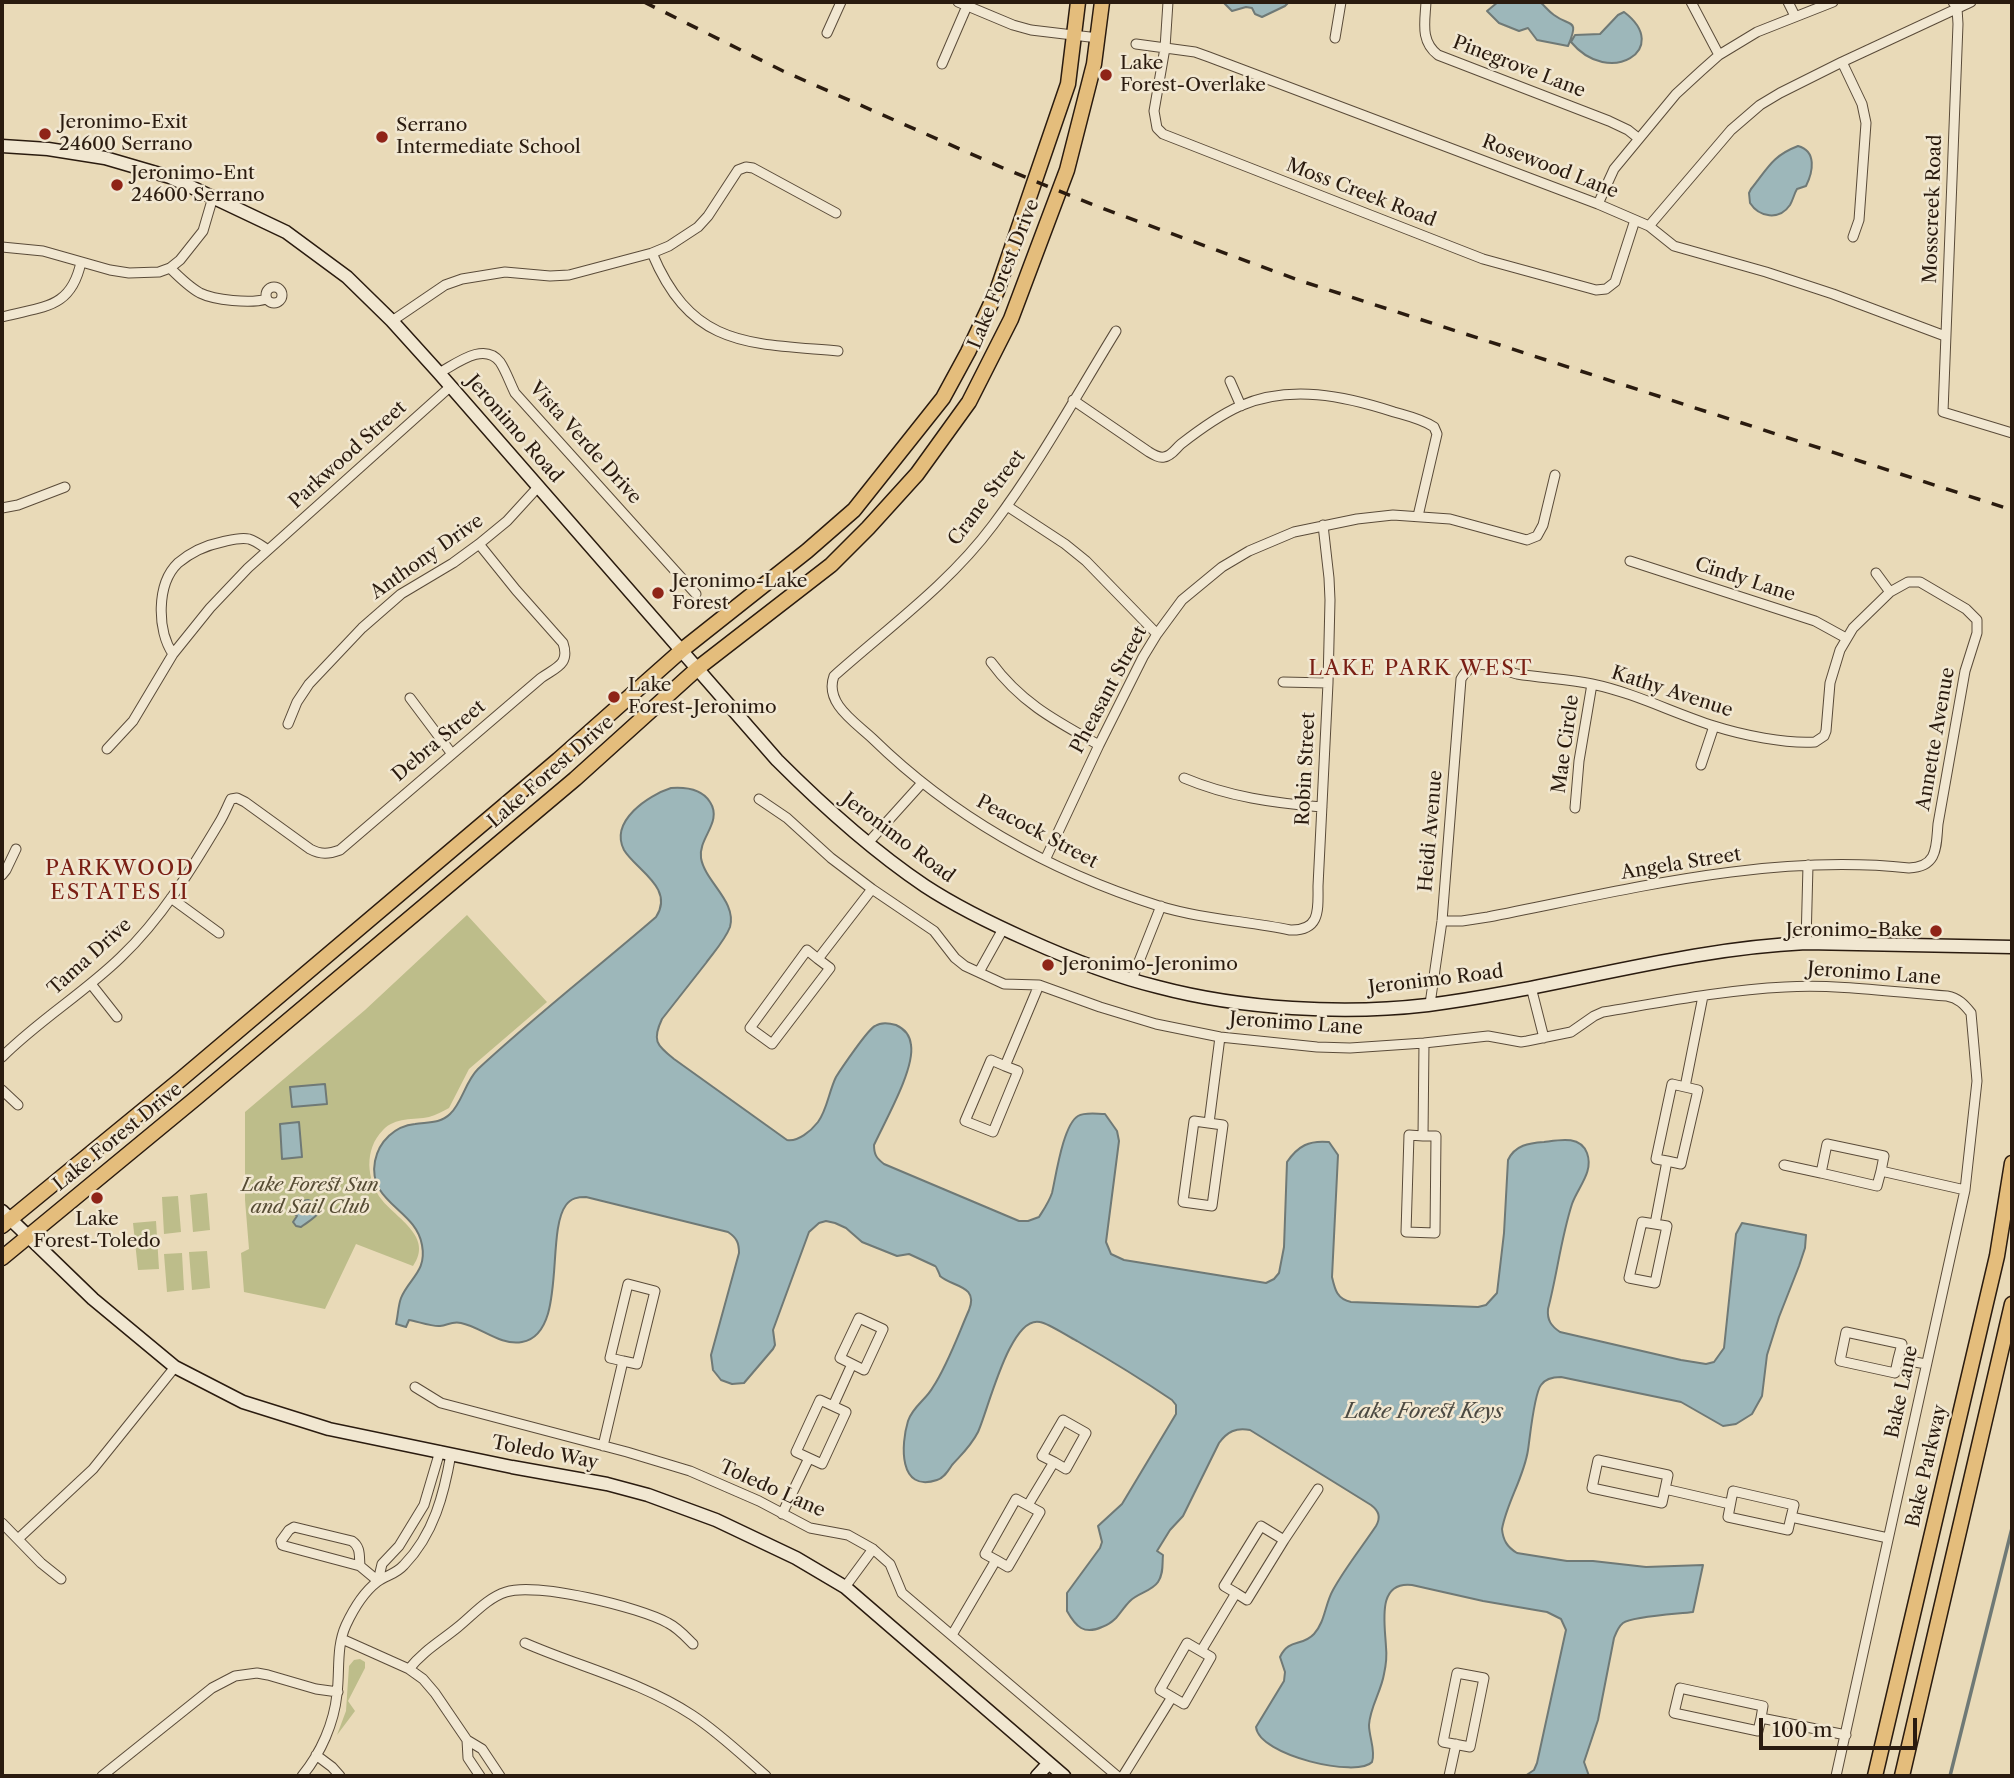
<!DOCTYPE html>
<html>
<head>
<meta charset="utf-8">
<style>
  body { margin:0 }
  #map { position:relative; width:2014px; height:1778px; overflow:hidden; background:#e9dab8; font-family:"Libre Caslon Text",serif }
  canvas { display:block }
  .frame { position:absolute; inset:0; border:4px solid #2a1b0f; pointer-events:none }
  .scale { position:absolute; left:1759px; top:1718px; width:158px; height:32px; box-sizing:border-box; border:4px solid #2a1b0f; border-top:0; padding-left:9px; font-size:21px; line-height:24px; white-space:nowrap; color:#2a1b0f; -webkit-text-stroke:5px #f1e7d1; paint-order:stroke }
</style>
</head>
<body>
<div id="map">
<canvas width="2014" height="1778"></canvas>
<div class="frame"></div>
<div class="scale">100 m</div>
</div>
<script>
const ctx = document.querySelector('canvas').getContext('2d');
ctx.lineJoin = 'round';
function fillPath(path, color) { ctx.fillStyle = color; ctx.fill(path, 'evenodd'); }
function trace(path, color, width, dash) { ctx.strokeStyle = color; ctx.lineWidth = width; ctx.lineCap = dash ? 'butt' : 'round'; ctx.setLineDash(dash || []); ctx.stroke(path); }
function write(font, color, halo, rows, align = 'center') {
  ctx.font = font + ' "Libre Caslon Text",serif'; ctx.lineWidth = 5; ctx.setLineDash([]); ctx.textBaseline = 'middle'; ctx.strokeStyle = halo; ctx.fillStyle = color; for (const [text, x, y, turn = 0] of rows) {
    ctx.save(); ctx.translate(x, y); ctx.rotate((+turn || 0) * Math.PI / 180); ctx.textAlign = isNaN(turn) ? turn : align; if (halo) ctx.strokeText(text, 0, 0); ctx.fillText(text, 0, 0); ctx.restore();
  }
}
const green = new Path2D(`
  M467 915 547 1002 469 1069 449 1108C443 1111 436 1115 429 1117 414 1120 395 1117 383 1130 364 1149 366 1180 382 1200 396 1218 434 1237 413 1266L356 1244 325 1309 244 1292 241 1253 249 1249 245 1200V1112L365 1010Z
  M207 1193 210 1230 193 1232 190 1195Z
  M178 1196 181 1232 164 1234 162 1197Z
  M156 1221 159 1269 138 1270 133 1223Z
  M207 1251 210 1288 192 1290 189 1252Z
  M182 1253 184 1290 167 1292 164 1254Z
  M360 1659 365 1662V1668L348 1701 355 1711 337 1735 346 1711 349 1666 354 1660Z`);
const water = new Path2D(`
  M1223 2H1289L1285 6 1262 17 1255 14 1252 8 1246 7 1232 11Z
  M1498 2H1540C1545 6 1548 11 1554 15 1570 27 1580 18 1568 46L1537 40 1528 28 1519 31 1499 23 1487 11Z
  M1624 12C1673 49 1609 88 1571 42L1575 35 1600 34 1618 15Z
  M1798 146C1817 151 1813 172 1806 186L1797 189C1794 194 1793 200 1790 205 1779 221 1759 217 1750 203L1749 193 1751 189C1768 168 1772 156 1798 146Z
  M671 788C685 787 702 789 710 802 723 822 698 838 701 858 705 882 737 901 730 927 725 940 714 952 706 963 691 982 677 1000 662 1019 652 1040 656 1045 674 1059L787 1140C798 1142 811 1131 818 1122 827 1110 829 1091 836 1077 841 1069 868 1029 875 1026 881 1022 889 1023 896 1025 905 1029 910 1035 911 1045 915 1069 885 1121 874 1145 874 1154 876 1158 884 1164L1019 1221H1028L1039 1217C1044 1209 1049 1202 1052 1193 1056 1176 1063 1125 1078 1116 1085 1112 1096 1114 1105 1114L1117 1131 1119 1141 1106 1242 1111 1254 1124 1260 1266 1283 1274 1279 1279 1273 1284 1247 1287 1162C1298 1146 1309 1140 1329 1142L1338 1155 1332 1277C1335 1290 1337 1299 1351 1302L1478 1307 1486 1305 1497 1293 1504 1233 1508 1160C1515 1145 1529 1143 1544 1142 1559 1140 1580 1135 1587 1153 1594 1172 1578 1187 1572 1204 1561 1238 1557 1275 1548 1309 1547 1320 1551 1326 1560 1332L1681 1360 1706 1364 1714 1362 1724 1348 1736 1234 1742 1223 1806 1235 1805 1248 1799 1266 1779 1317 1767 1355 1762 1396 1752 1414 1736 1424 1723 1426 1681 1402 1561 1377C1553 1377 1545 1379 1541 1385 1534 1394 1530 1437 1528 1450 1524 1477 1507 1502 1502 1529 1503 1540 1507 1547 1517 1553L1567 1561H1593L1646 1567 1703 1565 1693 1612C1678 1614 1633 1616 1623 1623 1618 1627 1616 1633 1614 1638L1598 1720 1584 1762 1589 1776H1525L1534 1770 1537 1763 1564 1639 1566 1630 1561 1619 1547 1612 1483 1601 1412 1585C1376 1581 1385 1624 1386 1647 1387 1656 1386 1665 1384 1674 1381 1692 1370 1707 1369 1725 1369 1737 1376 1751 1372 1762 1358 1778 1259 1756 1256 1727L1284 1681 1285 1672 1280 1657C1289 1638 1302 1647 1314 1634 1325 1622 1325 1604 1333 1590 1345 1568 1362 1547 1376 1526 1381 1517 1379 1511 1371 1505L1250 1430C1236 1427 1227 1432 1219 1443L1183 1516 1170 1530 1157 1551 1163 1555C1162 1564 1164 1573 1158 1582 1152 1591 1138 1593 1130 1601 1125 1606 1121 1612 1116 1618 1112 1622 1108 1625 1102 1627 1084 1635 1076 1627 1067 1611V1593L1100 1548 1102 1542 1098 1526 1122 1504 1176 1414V1405L1172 1400C1141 1379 1110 1360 1077 1341 1067 1336 1050 1324 1040 1322 1010 1315 988 1411 978 1432 971 1446 962 1454 952 1465 948 1471 944 1478 937 1480 898 1493 901 1444 908 1421 913 1406 926 1400 933 1387 948 1364 958 1335 969 1310 979 1285 952 1287 940 1276 940 1275 936 1266 935 1266L909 1254 897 1256 862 1242 846 1228 835 1223 826 1221 819 1223 809 1232 773 1330 775 1345 773 1349 744 1383 732 1384 721 1380 713 1370 711 1355 739 1253C739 1243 737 1238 728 1232L586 1197C578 1197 571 1198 566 1205 545 1233 568 1334 522 1342 500 1346 481 1327 461 1323 452 1321 448 1325 440 1326 433 1327 416 1321 409 1320L406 1327 396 1324C398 1316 398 1306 401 1298 409 1278 427 1272 422 1245 416 1209 367 1203 375 1161 379 1141 395 1126 415 1124 427 1122 440 1124 450 1114 462 1103 465 1082 478 1069 535 1016 597 968 656 917 675 888 636 870 624 850 609 821 649 795 671 788Z
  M325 1084 327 1104 292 1107 290 1087Z
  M299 1122 302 1157 282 1159 280 1124Z
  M308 1200C333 1211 309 1220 301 1227L296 1226 293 1222 297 1216 290 1210 301 1201Z`);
const stream = new Path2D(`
  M1950 1776 2012 1528`);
const street = new Path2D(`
  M958 2 1013 25 1031 30 1098 38
  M1168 2 1165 48 1154 111 1157 128 1163 134 1483 259 1596 290 1606 289 1615 282 1635 220
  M1426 2C1425 22 1420 41 1438 55L1609 121 1628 130 1638 138
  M1691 2 1719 55
  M1788 2 1795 16
  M1953 2 1957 8 1958 24 1943 412 2012 433
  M827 33 841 2
  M1335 38 1341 2
  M1136 44 1195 52 1209 57 1598 204 1649 226 1674 246 1766 272 1833 294 1945 336
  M1842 62 1862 104 1866 123 1859 220 1853 237
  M942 64 967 6
  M1598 204 1614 169 1676 94 1701 71 1719 55 1757 32 1833 2
  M1649 226 1731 130 1760 105 1780 93 1842 62 1971 2
  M2 247 43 251 110 270 129 273 159 272 170 268 180 260 203 231 213 197
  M652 253C692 348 748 343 838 351
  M170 268C179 277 189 287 200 293 214 300 251 304 266 299
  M266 295a8 8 0 1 1 16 0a8 8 0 1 1-16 0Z
  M2 317C42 306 71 310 81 262
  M392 321 445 285 462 279 505 272 550 276 569 275 652 253 669 246 698 227 708 216 738 170 746 167 753 168 836 213
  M1116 331C1076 396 1039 464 993 525 949 584 889 627 834 676 824 703 855 722 873 739 953 817 1052 872 1159 906 1201 919 1247 921 1290 930 1321 931 1318 909 1318 886L1328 683 1330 600 1329 578 1323 525
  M439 373C456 364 484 341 500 362 506 371 510 383 515 393L696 594
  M1230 381 1241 406
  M1073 400 1149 452C1154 455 1159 458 1164 457 1172 456 1176 448 1181 444 1199 430 1220 415 1240 406 1290 384 1345 396 1394 412 1408 416 1422 419 1434 427L1437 434 1418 516
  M1007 506 1065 544 1086 561 1157 634
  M2 508 18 505 65 487
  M1630 561 1815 621 1846 638
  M1876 573 1890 592
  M173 654C157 631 156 584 178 563 190 553 207 545 222 542 231 540 240 537 249 539 256 541 262 546 268 550
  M991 662C1021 703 1056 721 1099 745
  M1283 682 1328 683
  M410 698 452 754
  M288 724 297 702 309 684 362 628 401 594 453 563 479 544 507 521 539 486
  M107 749 133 721 173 654 210 608 248 568 451 386
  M1701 765 1714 726
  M1184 778C1229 797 1274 803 1322 807
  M759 799 787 818 831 858 872 889 934 931 955 958 965 966 1004 984 1039 985 1100 1007 1156 1024 1220 1037 1317 1047 1350 1048 1424 1043 1488 1036 1521 1042 1527 1041 1571 1032 1594 1016 1603 1012C1663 1002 1724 990 1785 987 1839 984 1893 992 1947 996 1958 998 1964 1004 1971 1013L1977 1081 1965 1190 1836 1776
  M1575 808 1579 761 1592 684
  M867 844 922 783
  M1045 860 1099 745 1143 657 1157 634 1182 600 1222 567 1249 551 1294 532 1357 519 1393 515 1450 519 1527 540 1537 536 1543 525 1555 475
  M2 875 6 870 16 849
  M171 898 219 933
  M1806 943 1808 865
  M818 959 807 950 750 1028 772 1044 830 968 818 959 872 889
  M979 972 1003 929
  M1132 979 1161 906
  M91 984 117 1017
  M1531 987 1544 1038
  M1430 1004 1442 921 1461 679C1476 653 1496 669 1517 674 1542 678 1568 679 1592 684 1635 693 1673 713 1714 726 1742 735 1786 744 1815 742L1824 736 1826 731 1830 683 1840 650 1853 628 1890 592 1908 582H1920L1966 609 1977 620V633L1965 671 1938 824C1936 847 1938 867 1909 868 1767 853 1627 890 1488 917L1462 921H1442
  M2 1057C39 1020 84 993 121 957 161 919 191 870 219 823 224 815 227 807 231 799L237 798 245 802 310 849C321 855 329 854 340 850L541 678C557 667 570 664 563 643L516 590 479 544
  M1005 1066 991 1060 965 1121 993 1132 1018 1071 1005 1066 1039 985
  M2 1090 18 1105
  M1194 1121 1223 1125 1212 1206 1183 1202Z
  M1209 1123 1220 1037
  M1423 1136 1409 1135 1406 1232 1435 1233 1436 1136H1423L1424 1043
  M1667 1161 1681 1164 1698 1090 1685 1087
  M1784 1165 1821 1173
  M1881 1171 1877 1186 1821 1173 1827 1144 1884 1156 1881 1171 1965 1190
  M1655 1224 1642 1222 1629 1278 1655 1283 1667 1226 1655 1224 1667 1161 1656 1159 1672 1084 1685 1087 1703 996
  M1898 1359 1895 1373 1840 1361 1846 1332 1902 1344 1898 1359 1926 1364
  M415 1387 441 1403 627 1452 690 1471 759 1501 810 1528 848 1535 873 1549 890 1564 902 1593 1117 1776
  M833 1406 852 1364 864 1370 883 1329 859 1318 840 1358 852 1364
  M603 1446 623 1361 610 1358 628 1284 655 1291 637 1364 623 1361
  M1665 1489 1662 1503 1592 1488 1598 1460 1668 1475 1665 1489 1730 1504
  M1028 1505 1054 1462 1066 1469 1086 1433 1063 1420 1042 1456 1054 1462
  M782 1514 809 1458 822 1464 846 1412 820 1400 796 1452 809 1458
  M1791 1517 1788 1530 1728 1517 1733 1491 1794 1505 1791 1517 1888 1538
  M2 1523 41 1563 61 1579
  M18 1539 93 1469 175 1367
  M1284 1540 1318 1489
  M360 1566C359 1556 361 1547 352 1541L294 1527 289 1530 281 1541 282 1545 285 1546 360 1566 378 1581
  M378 1581 382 1564 399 1546 424 1505 440 1451
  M845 1587 873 1549
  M952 1635 996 1560 1008 1567 1040 1512 1016 1499 985 1554 996 1560
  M342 1639 409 1669 423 1679 435 1693 467 1740 482 1749 500 1776
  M525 1643C580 1667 640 1681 692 1715 718 1732 742 1755 766 1776
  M1187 1643 1211 1657 1184 1704 1160 1690Z
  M1201 1651 1236 1593 1247 1600 1284 1540 1261 1526 1224 1586 1236 1593
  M409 1669C423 1651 441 1641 458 1627 473 1615 487 1598 506 1592 536 1582 640 1607 668 1623 678 1628 685 1636 693 1644
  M1457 1673 1484 1678 1470 1747 1443 1742Z
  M1761 1718 1758 1731 1674 1713 1680 1688 1763 1706 1761 1718 1846 1735
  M467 1740 468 1758 480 1776
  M316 1755 332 1767 340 1776
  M102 1776 212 1688 235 1676 257 1673 268 1675 316 1689 338 1692
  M302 1776C321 1753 334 1723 337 1694 340 1670 336 1647 346 1625 353 1610 364 1592 377 1582 386 1575 395 1575 404 1565 434 1534 444 1494 451 1454
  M1123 1776 1172 1697
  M1449 1776 1456 1744`);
const secondary = new Path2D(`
  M2 146 48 149 105 158 170 177 286 232 347 277 392 321 439 373 777 760C823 806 870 849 925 886 957 907 992 924 1028 940 1070 959 1113 976 1158 987 1241 1009 1343 1015 1428 1005 1555 989 1678 949 1806 943L2012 947
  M2 1211 93 1299 175 1367 243 1402 329 1429 512 1467 607 1484 648 1495 716 1520 796 1558 845 1587 1064 1776
  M1037 1776 1048 1764`);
const primary = new Path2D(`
  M2 1226 180 1080 558 760 682 650 807 551 854 510 943 398 968 352 997 291 1068 84 1078 2
  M2 1258 196 1098 575 779 698 668 831 565 868 528 917 474 969 402 1011 319 1067 170 1094 64 1102 2
  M1875 1776 1997 1256 2012 1163
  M1902 1776 2012 1304`);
const rail = new Path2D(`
  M644 2 783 71 1003 168 1096 206 1301 281 2012 510`);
const markers = [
  [1106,75,7,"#8f2418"],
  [45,134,7,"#8f2418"],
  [382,137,7,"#8f2418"],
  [117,185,7,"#8f2418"],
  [658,593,7,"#8f2418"],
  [614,697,7,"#8f2418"],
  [1936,931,7,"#8f2418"],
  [1048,965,7,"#8f2418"],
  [97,1198,7,"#8f2418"]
];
const poiNames = [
  ["Lake",1120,64],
  ["Forest-Overlake",1120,86],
  ["Jeronimo-Exit",59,123],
  ["24600 Serrano",59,145],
  ["Serrano",396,126],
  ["Intermediate School",396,148],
  ["Jeronimo-Ent",131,174],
  ["24600 Serrano",131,196],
  ["Jeronimo-Lake",672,582],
  ["Forest",672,604],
  ["Lake",628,686],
  ["Forest-Jeronimo",628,708],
  ["Jeronimo-Bake",1922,931,"right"],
  ["Jeronimo-Jeronimo",1062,965],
  ["Lake",97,1220,"center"],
  ["Forest-Toledo",97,1242,"center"]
];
const streetNames = [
  ["Pinegrove Lane",1519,67,21],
  ["Rosewood Lane",1550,167,21],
  ["Moss Creek Road",1361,193,21],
  ["Mosscreek Road",1933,209,-88],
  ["Lake Forest Drive",1004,274,-68],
  ["Jeronimo Road",514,429,49],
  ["Vista Verde Drive",585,443,48],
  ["Parkwood Street",348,455,-42],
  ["Crane Street",987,498,-53],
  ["Anthony Drive",427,557,-35],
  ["Cindy Lane",1745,580,18],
  ["Pheasant Street",1109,690,-62],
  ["Kathy Avenue",1672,692,18],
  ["Annette Avenue",1936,739,-80],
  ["Debra Street",439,741,-40],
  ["Mae Circle",1566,744,-82],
  ["Robin Street",1306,769,-87],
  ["Lake Forest Drive",551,772,-41],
  ["Heidi Avenue",1431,831,-85],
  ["Peacock Street",1037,832,28],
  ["Jeronimo Road",898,838,37],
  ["Angela Street",1681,864,-9],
  ["Tama Drive",90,957,-42],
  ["Jeronimo Lane",1874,974,4],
  ["Jeronimo Road",1436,980,-7],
  ["Jeronimo Lane",1296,1024,4],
  ["Lake Forest Drive",118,1137,-39],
  ["Bake Lane",1902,1392,-78],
  ["Toledo Way",545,1453,11],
  ["Bake Parkway",1927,1466,-77],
  ["Toledo Lane",772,1489,24]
];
const parkNames = [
  ["Lake Forest Sun",310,1186],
  ["and Sail Club",310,1208]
];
const neighbourhoodNames = [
  ["LAKE PARK WEST",1421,669],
  ["PARKWOOD",120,869],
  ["ESTATES II",120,893]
];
const waterNames = [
  ["Lake Forest Keys",1424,1412]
];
fillPath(green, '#bdbd8a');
fillPath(water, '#9db7ba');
trace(water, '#6f7976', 2);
trace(stream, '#6f7976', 3.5);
trace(street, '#5a4b39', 11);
trace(secondary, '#2a1b0f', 15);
trace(primary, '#2a1b0f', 17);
trace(street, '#f1e7d1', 9);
trace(secondary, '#f1e7d1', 12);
trace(primary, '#e4bd7c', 14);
trace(rail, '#2a1b0f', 3.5, [12, 12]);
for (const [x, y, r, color] of markers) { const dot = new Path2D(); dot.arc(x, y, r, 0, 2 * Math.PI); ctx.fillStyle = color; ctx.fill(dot); trace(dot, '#f1e7d1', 2.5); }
write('19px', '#2a1b0f', '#f1e7d1', poiNames, 'left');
write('19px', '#2a1b0f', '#f1e7d1', streetNames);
write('italic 19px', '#564c34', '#f1e7d1', parkNames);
ctx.letterSpacing = '2px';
write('21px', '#7a1f14', '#f1e7d1', neighbourhoodNames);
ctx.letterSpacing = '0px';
write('italic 21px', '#4c4a42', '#f1e7d1', waterNames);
</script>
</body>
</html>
